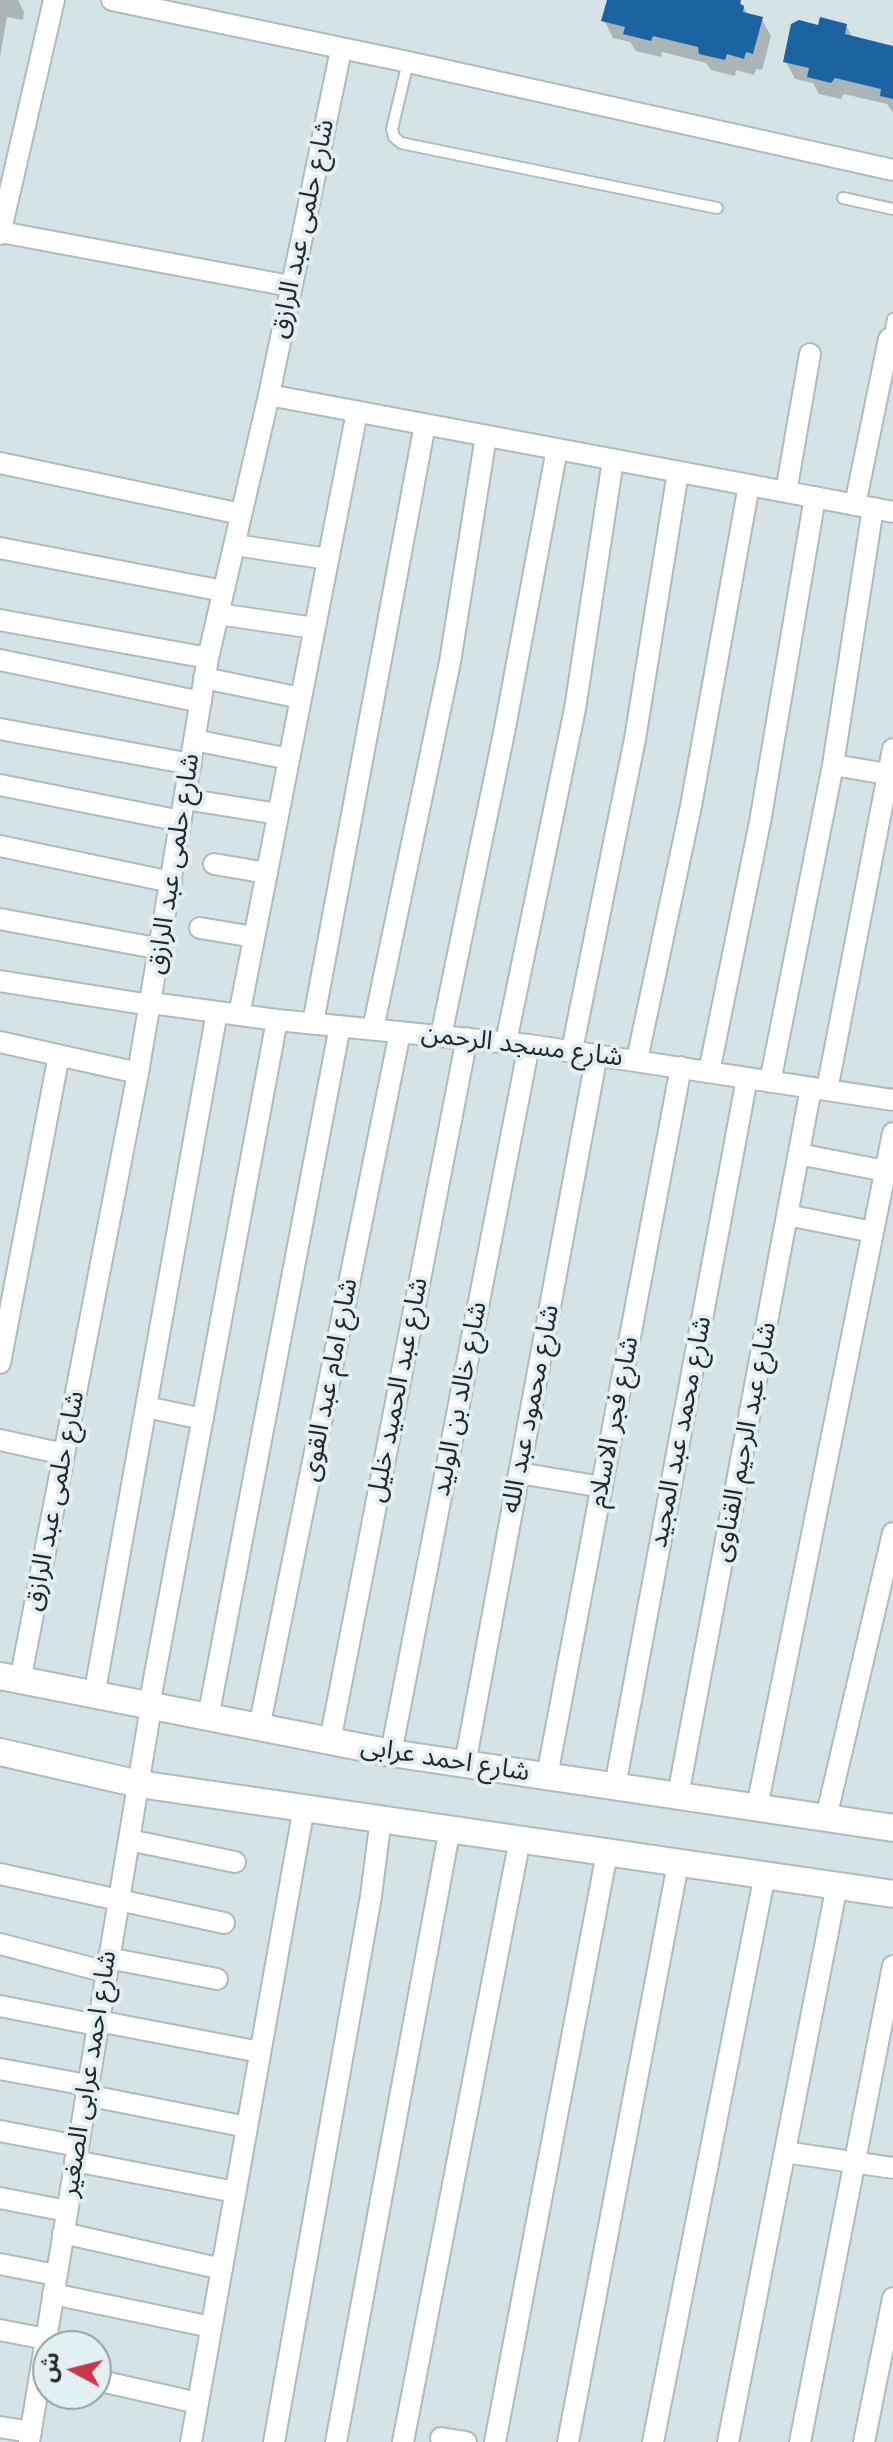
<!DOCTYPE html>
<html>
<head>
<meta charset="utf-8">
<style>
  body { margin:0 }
  #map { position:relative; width:893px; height:2442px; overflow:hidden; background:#d5e3e7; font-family:Helvetica,"Noto Sans Arabic",sans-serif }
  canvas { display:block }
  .north { position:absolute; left:32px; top:2330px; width:80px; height:80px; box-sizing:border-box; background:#e2f0f4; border:2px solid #96a0a4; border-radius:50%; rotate:277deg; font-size:22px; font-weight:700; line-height:32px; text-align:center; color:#24292b }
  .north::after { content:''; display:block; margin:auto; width:28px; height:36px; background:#c8374b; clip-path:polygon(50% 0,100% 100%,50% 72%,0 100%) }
</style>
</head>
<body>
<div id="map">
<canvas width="893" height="2442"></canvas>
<div class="north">ش</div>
</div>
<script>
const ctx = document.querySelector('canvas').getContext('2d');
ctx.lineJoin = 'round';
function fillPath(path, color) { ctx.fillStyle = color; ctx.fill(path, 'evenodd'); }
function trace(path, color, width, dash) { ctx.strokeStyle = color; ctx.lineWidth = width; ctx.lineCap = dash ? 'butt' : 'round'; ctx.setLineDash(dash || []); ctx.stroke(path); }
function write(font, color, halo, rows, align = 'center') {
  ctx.font = font + ' Helvetica,"Noto Sans Arabic",sans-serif'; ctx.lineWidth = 8; ctx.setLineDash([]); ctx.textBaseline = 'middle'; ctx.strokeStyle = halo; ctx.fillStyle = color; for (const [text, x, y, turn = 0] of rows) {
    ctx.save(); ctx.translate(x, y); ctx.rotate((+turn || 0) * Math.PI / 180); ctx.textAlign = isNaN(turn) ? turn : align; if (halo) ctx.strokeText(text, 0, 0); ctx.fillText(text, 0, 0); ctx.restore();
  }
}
const shadow = new Path2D(`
  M0 0H18L24 12 23 20 7 17 0 57Z
  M609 0 740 1 748 15 761 18 771 36 762 70 756 69 754 75 736 70 735 76 711 70 706 63 662 52 661 57 636 51 630 42 613 38 604 20Z
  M846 26 853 38 893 48V113L887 104 844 94 841 99 819 94 813 83 795 79 786 62 820 28Z`);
const building = new Path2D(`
  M607 0H741L740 4 744 6 743 12 763 17 753 54 746 52 744 59 727 54 725 60 699 54 698 47 653 36 651 41 623 34 625 27 601 21Z
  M820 17 847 24 845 34 893 46V99L880 96 881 89 835 78 831 83 807 77 809 68 783 62 791 24 799 20 818 25Z`);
const service = new Path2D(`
  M408 62 392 129 394 137 401 143 717 208
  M843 198 893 209
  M889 339 893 319`);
const minor = new Path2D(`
  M112 0 408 62 893 170
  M1 232 290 286
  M0 234 54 0
  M269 395 893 512
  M0 463 241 514
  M786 492 810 354
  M855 505 889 339
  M235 545 328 559
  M0 548 223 591
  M218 614 314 628
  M0 620 208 658
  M0 660 201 702
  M204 678 301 698
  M0 729 191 764
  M194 740 289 759
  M833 765 893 775
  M0 785 181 821
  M185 799 278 814
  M0 846 171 882
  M214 864 267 873
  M0 919 161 949
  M200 928 254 937
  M0 981 150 1005
  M151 1003 277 1020 529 1045 893 1100
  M239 1015 357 412
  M313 1023 425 424
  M373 1029 450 662 486 436
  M441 1036 504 733 557 449
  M0 1042 138 1073
  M506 1042 575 709 613 460
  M572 1050 635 739 678 472
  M637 1060 691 806 749 485
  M709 1072 760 822 815 497
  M770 1082 833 765 873 508
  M827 1090 893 749
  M799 1154 885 1171
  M787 1215 873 1232
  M0 1363 59 1055
  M146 1407 203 1419
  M0 1440 64 1454
  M519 1473 602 1487
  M20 1681 138 1073 208 658 269 395 341 50
  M94 1696 217 1012
  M149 1706 277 1020
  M208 1718 340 1026
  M259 1728 400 1032
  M330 1741 467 1038
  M391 1753 529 1045
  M465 1764 597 1054
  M547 1776 681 1067
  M615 1786 747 1078
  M678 1795 811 1088
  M757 1807 893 1133
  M826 1818 893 1533
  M129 1840 235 1862
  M0 1874 224 1923
  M0 1944 106 1972
  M108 1958 217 1979
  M0 2006 97 2025
  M98 2021 260 2052
  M0 2069 87 2085
  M86 2095 247 2127
  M0 2131 78 2146
  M785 2152 893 2168
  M75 2161 235 2192
  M0 2198 67 2211
  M63 2233 222 2269
  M0 2264 56 2275
  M53 2294 211 2327
  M0 2330 46 2339
  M96 2380 198 2403
  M0 2427 31 2432
  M441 2438 466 2442
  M29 2442 151 1707
  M191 2442 304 1807
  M274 2442 371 1896 381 1818
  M336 2442 450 1828
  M403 2442 520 1839
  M495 2442 607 1853
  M568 2442 678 1864
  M653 2442 765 1874
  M728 2442 837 1885
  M800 2442 893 1966
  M864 2442 893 2298`);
const tertiary = new Path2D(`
  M0 1676 391 1753 893 1828
  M0 1752 139 1784 893 1894`);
const streetNames = [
  ["شارع حلمى عبد الرازق",303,229,-78],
  ["شارع حلمى عبد الرازق",174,864,-81],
  ["شارع مسجد الرحمن",522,1046,7],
  ["شارع امام عبد القوى",330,1380,-79],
  ["شارع عبد الحميد خليل",398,1390,-79],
  ["شارع خالد بن الوليد",460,1399,-79],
  ["شارع محمود عبد الله",531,1409,-79],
  ["شارع فجر الاسلام",614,1422,-79],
  ["شارع محمد عبد المجيد",681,1432,-79],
  ["شارع عبد الرحيم القناوى",745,1442,-79],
  ["شارع حلمى عبد الرازق",55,1501,-79],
  ["شارع احمد عرابى",445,1760,9],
  ["شارع احمد عرابى الصغير",89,2074,-81]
];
fillPath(shadow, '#0003');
fillPath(building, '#1b63a1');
trace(service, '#aebbbf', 14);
trace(minor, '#aebbbf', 24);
trace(tertiary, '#aebbbf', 30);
trace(service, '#fff', 10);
trace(minor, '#fff', 20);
trace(tertiary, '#fff', 26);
write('26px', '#24292b', '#e2f0f4', streetNames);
</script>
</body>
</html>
